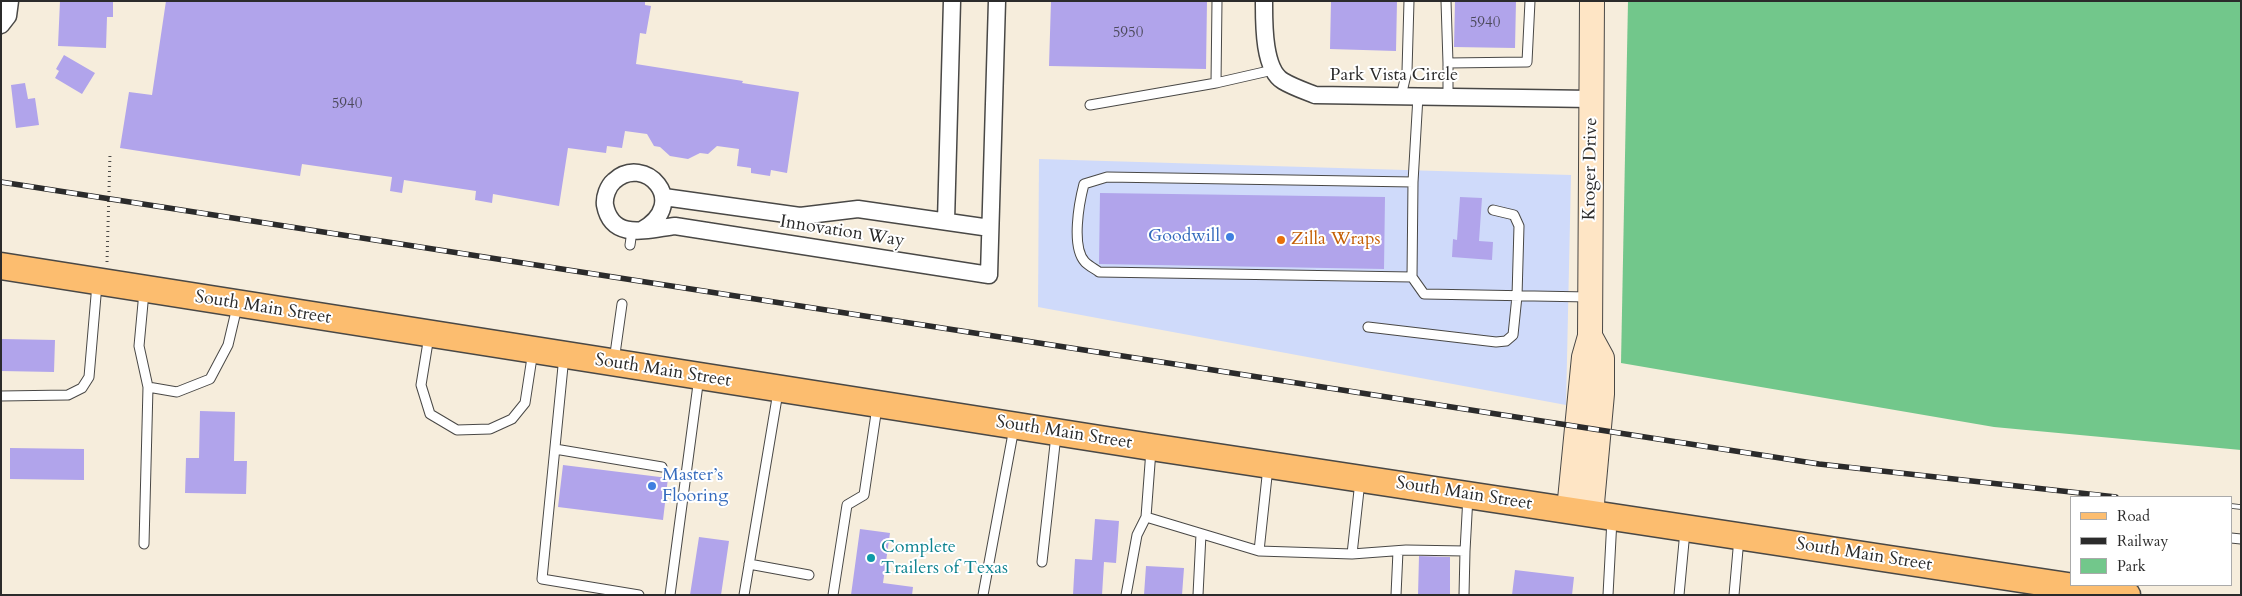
<!DOCTYPE html>
<html>
<head>
<meta charset="utf-8">
<style>
  body { margin:0 }
  #map { position:relative; width:2242px; height:596px; overflow:hidden; background:#f6eddc; font-family:Cardo,serif }
  canvas { display:block }
  .frame { position:absolute; inset:0; border:2px solid #2b2b2b; pointer-events:none }
  .legend { position:absolute; left:2070px; top:496px; width:162px; height:90px; box-sizing:border-box; background:#fff; border:1px solid #aaa; margin:0; padding:6px 9px; list-style:none; font-size:15px; color:#2b2b2b }
  .legend li { display:flex; align-items:center; gap:10px; height:25px }
  .legend b { width:25px; border:1px solid #aaa }
</style>
</head>
<body>
<div id="map">
<canvas width="2242" height="596"></canvas>
<div class="frame"></div>
<ul class="legend">
<li><b style="height:6px;background:#fcbd6f"></b>Road</li>
<li><b style="height:6px;background:#2b2b2b"></b>Railway</li>
<li><b style="height:14px;background:#72c78b"></b>Park</li>
</ul>
</div>
<script>
const ctx = document.querySelector('canvas').getContext('2d');
ctx.lineJoin = 'round';
function fillPath(path, color) { ctx.fillStyle = color; ctx.fill(path, 'evenodd'); }
function trace(path, color, width, dash) { ctx.strokeStyle = color; ctx.lineWidth = width; ctx.lineCap = dash ? 'butt' : 'round'; ctx.setLineDash(dash || []); ctx.stroke(path); }
function write(font, color, halo, rows, align = 'center') {
  ctx.font = font + ' Cardo,serif'; ctx.lineWidth = 4; ctx.setLineDash([]); ctx.textBaseline = 'middle'; ctx.strokeStyle = halo; ctx.fillStyle = color; for (const [text, x, y, turn = 0] of rows) {
    ctx.save(); ctx.translate(x, y); ctx.rotate((+turn || 0) * Math.PI / 180); ctx.textAlign = isNaN(turn) ? turn : align; if (halo) ctx.strokeText(text, 0, 0); ctx.fillText(text, 0, 0); ctx.restore();
  }
}
const built = new Path2D(`
  M1039 159 1571 175 1566 405 1038 307Z`);
const green = new Path2D(`
  M1628 1H2241V450L1994 427 1621 363Z`);
const building = new Path2D(`
  M60 1H113V17H107L106 48 58 46Z
  M166 1H645V5L651 6 646 34 640 33 636 64 743 81 742 83 799 92 787 173 771 170 770 176 751 173V168L737 166 739 149 717 146 708 154 700 153 688 159 670 156 660 147 654 146 647 134 625 131 622 148 607 146 606 153 568 148 559 206 493 194 492 203 475 200 476 191 404 180 402 193 390 191 392 177 302 164 300 176 120 148 129 92 152 95Z
  M1051 1H1207L1206 69 1049 66Z
  M1331 1H1397L1396 51 1330 49Z
  M1455 1H1516L1515 48 1454 47Z
  M64 55 95 73 82 94 55 78 59 71 56 69Z
  M25 83 28 99 35 98 39 125 16 128 11 85Z
  M1100 193 1385 197 1384 269 1099 264Z
  M1460 197 1482 198 1479 241 1493 242 1492 260 1452 257 1453 239 1457 240Z
  M2 339 55 340 54 372 1 371Z
  M200 411 235 412 234 461H247L246 494 185 493 186 458H199Z
  M10 448 84 449V480L10 479Z
  M563 465 668 478 663 520 558 507Z
  M1095 519 1119 521 1116 563 1104 562 1102 595H1073L1075 559 1092 560Z
  M860 529 890 533 883 583 913 587 912 595H851Z
  M699 537 729 541 721 595H690Z
  M1419 556 1450 557V595H1418Z
  M1146 566 1184 568 1182 595H1144Z
  M1515 570 1574 577 1572 595H1512Z`);
const path = new Path2D(`
  M107 262 110 154`);
const lane = new Path2D(`
  M1446 1 1448 63
  M1216 83 1217 1
  M1401 96 1407 71 1409 1
  M1418 96 1413 182 1107 177 1084 184C1079 203 1071 247 1085 262 1089 266 1095 269 1099 272L1412 277 1424 294 1589 297
  M1448 96V63L1527 62 1530 1
  M1090 105 1216 83 1273 70
  M630 245 632 231
  M1412 277 1413 182
  M144 292 139 346 148 387 177 392 210 379 228 345 237 307
  M1368 327 1496 342 1506 341 1513 335 1517 296 1519 226 1514 215 1493 210
  M429 336 421 385 430 414 457 430 490 429 512 419 525 403 533 351
  M564 356 542 579 639 595
  M614 361 622 304
  M1 396 68 395 82 388 89 377 97 284
  M555 449 662 467
  M1151 450 1146 517 1259 551 1268 467
  M2231 538 2241 539
  M144 544 148 387
  M1259 551 1352 554 1360 481
  M1465 551 1468 496
  M1352 554 1406 550 1465 551 1464 595
  M1042 562 1056 435
  M749 564 809 575
  M670 595 699 377
  M744 595 778 392
  M833 595 847 505 864 495 877 407
  M983 595 1014 428
  M1126 595 1137 535 1146 517
  M1198 595 1201 534
  M1396 595 1398 551
  M1608 595 1612 519
  M1679 595 1685 531
  M1734 595 1739 538`);
const street = new Path2D(`
  M1264 1C1264 22 1263 69 1283 81 1293 87 1305 91 1315 95L1592 99
  M1 25 8 16 10 1
  M664 197 800 216 858 209 990 228
  M946 221 952 1
  M642 230C691 202 644 153 614 181 608 186 604 197 605 205 612 242 649 229 675 226L989 275 997 1`);
const secondary = new Path2D(`
  M1590 336 1602 358V394L1591 514
  M1569 510 1584 357 1590 336 1592 1`);
const primary = new Path2D(`
  M1 266 1151 447 2127 595`);
const rail = new Path2D(`
  M1 182 1819 464 2116 497
  M2231 506 2241 507`);
const markers = [
  [1230,237,5,"#3f7fe0"],
  [1281,240,5,"#e8710a"],
  [652,486,5,"#3f7fe0"],
  [871,558,5,"#0f9aa8"]
];
const numberNames = [
  ["5940",1485,24],
  ["5950",1128,34],
  ["5940",347,105]
];
const streetNames = [
  ["Park Vista Circle",1394,76],
  ["Kroger Drive",1591,169,-89],
  ["Innovation Way",842,232,9],
  ["South Main Street",263,308,9],
  ["South Main Street",663,371,9],
  ["South Main Street",1064,433,9],
  ["South Main Street",1464,494,9],
  ["South Main Street",1864,555,9]
];
const shopNames = [
  ["Goodwill",1220,237],
  ["Master’s",662,476,"left"],
  ["Flooring",662,497,"left"]
];
const foodNames = [
  ["Zilla Wraps",1291,240]
];
const cultureNames = [
  ["Complete",881,548],
  ["Trailers of Texas",881,569]
];
fillPath(built, '#cfdafa');
fillPath(green, '#72c78b');
fillPath(building, '#b1a4eb');
trace(lane, '#494846', 11);
trace(street, '#494846', 19);
trace(secondary, '#494846', 26);
trace(primary, '#494846', 29);
trace(path, '#494846', 3, [1, 4]);
trace(lane, '#fff', 9);
trace(street, '#fff', 16);
trace(secondary, '#fee5c5', 24);
trace(primary, '#fcbd6f', 26);
trace(rail, '#2b2b2b', 5.5);
trace(rail, '#fff', 4, [11]);
for (const [x, y, r, color] of markers) { const dot = new Path2D(); dot.arc(x, y, r, 0, 2 * Math.PI); ctx.fillStyle = color; ctx.fill(dot); trace(dot, '#fff', 2); }
write('15px', '#4c495b', null, numberNames);
write('18px', '#2b2b2b', '#fff', streetNames);
write('18px', '#366cbe', '#fff', shopNames, 'right');
write('18px', '#c56008', '#fff', foodNames, 'left');
write('18px', '#0d838f', '#fff', cultureNames, 'left');
</script>
</body>
</html>
